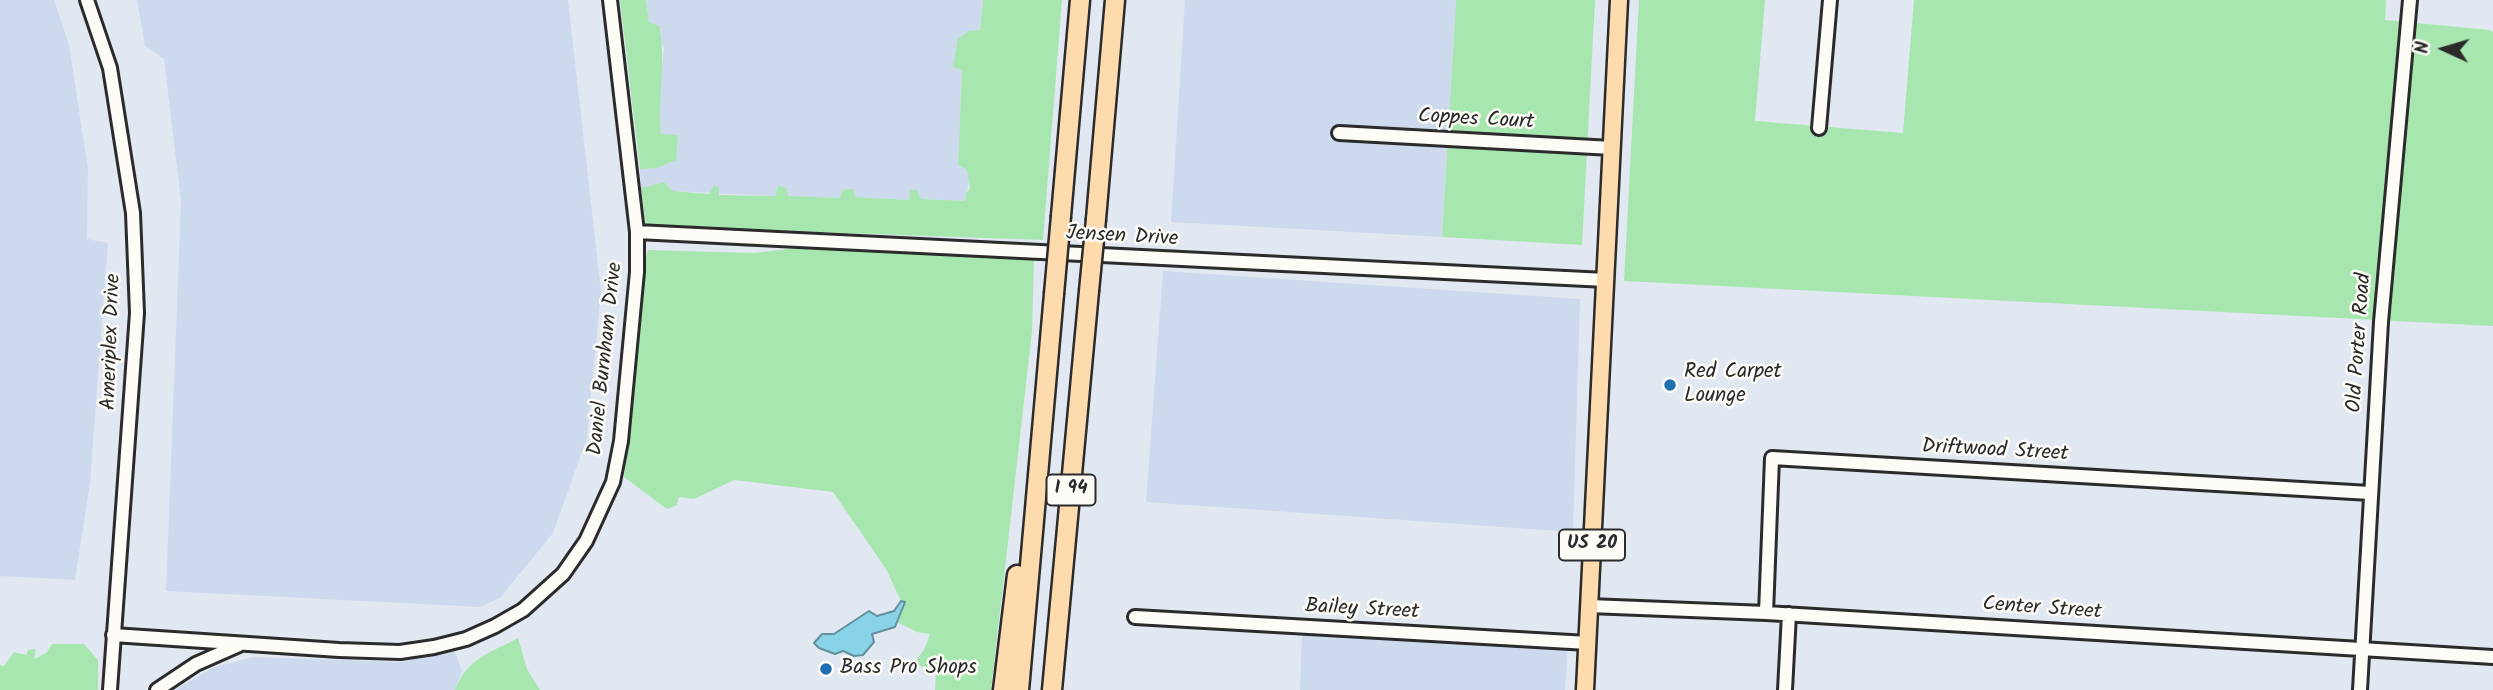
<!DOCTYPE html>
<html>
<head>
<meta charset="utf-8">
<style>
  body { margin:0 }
  #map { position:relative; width:2493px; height:690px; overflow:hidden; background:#e1e8f2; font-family:Kalam,sans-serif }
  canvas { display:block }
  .north { position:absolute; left:2409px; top:14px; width:70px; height:70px; -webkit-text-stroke:5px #fdfcf7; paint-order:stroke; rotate:274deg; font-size:19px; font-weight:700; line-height:28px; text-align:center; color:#2b2b2b }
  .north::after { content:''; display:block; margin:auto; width:24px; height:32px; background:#2b2b2b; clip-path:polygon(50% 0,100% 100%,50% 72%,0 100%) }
</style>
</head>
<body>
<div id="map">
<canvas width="2493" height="690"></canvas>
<div class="north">N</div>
</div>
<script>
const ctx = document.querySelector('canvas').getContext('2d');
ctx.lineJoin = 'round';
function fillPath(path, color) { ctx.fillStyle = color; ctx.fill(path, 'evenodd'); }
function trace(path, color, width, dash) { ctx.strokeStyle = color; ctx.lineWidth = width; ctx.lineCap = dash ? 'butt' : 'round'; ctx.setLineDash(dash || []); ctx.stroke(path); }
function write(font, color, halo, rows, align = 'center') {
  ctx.font = font + ' Kalam,sans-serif'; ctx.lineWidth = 5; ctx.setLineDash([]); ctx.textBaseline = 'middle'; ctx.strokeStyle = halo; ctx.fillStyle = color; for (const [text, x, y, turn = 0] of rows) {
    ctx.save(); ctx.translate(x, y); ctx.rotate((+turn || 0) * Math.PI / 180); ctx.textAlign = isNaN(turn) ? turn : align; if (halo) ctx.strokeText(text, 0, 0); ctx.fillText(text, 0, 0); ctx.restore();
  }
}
const built = new Path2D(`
  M0 0H54L69 45 88 169 87 239 108 243 90 483 75 580 0 576Z
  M137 0H568L601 291 587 438 553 533 500 598 480 607 166 591 181 201 164 59 145 46Z
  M646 0H983L980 30 954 67 962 69 958 165 967 170 970 178 965 201 920 199 917 190H910L909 200 854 197 852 189H844L839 198 788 196 778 186 775 196 671 191 664 182 641 188 640 169 657 168 678 135H661L658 109 664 48 649 22Z
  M1185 0H1456L1442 237 1171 222Z
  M1163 271 1580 299 1573 532 1146 502Z
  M1302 634 1568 648 1565 690H1300Z
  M454 650 462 671 455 690H175L212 668 253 657 401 662Z`);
const green = new Path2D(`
  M620 0H646L649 22 659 26C667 62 657 98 661 134L678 135 676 160 657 168 640 169Z
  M983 0H1062L1043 240 646 226 641 188 664 182 672 191 709 194 714 186 719 187V195L775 196 778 186 787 188 788 196 839 198 844 189H853L855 197 909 200 910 190H917L921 199 965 201 966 193 970 189 967 170 958 165 962 70 953 67 958 39 968 31 980 30Z
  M1456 0H1595L1582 245 1442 237Z
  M1639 0H1765L1755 121 1903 133 1914 0H2386L2385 20 2490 30 2493 32V326L1624 281Z
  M797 248 1034 259 1032 332 991 690H935L936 668 913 665 925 648 930 634 917 632 897 622 905 602 901 601 886 569 833 492 734 480 694 499 679 497 677 505 667 509 624 477 644 263 648 250 754 253Z
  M518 638 527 669 540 690H455C467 658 490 653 518 638Z
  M52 644H84L98 660V690H0V665L4 666 14 652 26 655 28 650 36 649 34 659 46 653Z`);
const water = new Path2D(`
  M901 601 905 602 895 627 872 634 874 642 863 655 854 656 843 651 835 654 819 648 814 643 822 634H834L869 611 877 616 894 611Z`);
const minor = new Path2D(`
  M87 0 110 68 133 213 137 313 110 690
  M1819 128 1830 0
  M1339 133 1612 148
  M637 232 1606 280
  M1589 606 1766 613 2493 657
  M1766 613 1772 458 2370 493
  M1135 617 1588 643
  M113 635 339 650 400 652 434 647 466 639 495 626 523 610 563 574 586 541 613 482 621 441 637 272V232L610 0
  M157 690 196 664 239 645
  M1785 690 1789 614
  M2360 690 2381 322 2410 0`);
const major = new Path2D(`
  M1585 690 1619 0`);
const highway = new Path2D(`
  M1061 216 1080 0
  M1096 219 1115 0
  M1003 690 1017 575
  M1019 690 1054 294
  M1052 690 1089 291`);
const highwayBridge = new Path2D(`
  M1089 291 1096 219
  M1054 294 1061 216`);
const markers = [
  [1670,385,7,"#1f6fb2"],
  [826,669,7,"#1f6fb2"]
];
const shields = [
  [1071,490,49],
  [1592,545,66]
];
const shieldNames = [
  ["I 94",1071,490],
  ["US 20",1592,545]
];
const streetNames = [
  ["Coppes Court",1476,121,3],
  ["Jensen Drive",1122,238,3],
  ["Ameriplex Drive",113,342,-88],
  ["Old Porter Road",2361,343,-86],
  ["Daniel Burnham Drive",607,359,-84],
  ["Driftwood Street",1995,452,3],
  ["Center Street",2042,610,4],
  ["Bailey Street",1362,611,3]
];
const poiNames = [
  ["Red Carpet",1684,373],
  ["Lounge",1684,397],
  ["Bass Pro Shops",840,669]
];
fillPath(built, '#cddaee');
fillPath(green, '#a7e7af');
fillPath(water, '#88d3e8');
trace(water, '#63909c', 2);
trace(minor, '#2b2b2b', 18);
trace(major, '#2b2b2b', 21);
trace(highway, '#2b2b2b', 23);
trace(minor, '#fdfcf7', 12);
trace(major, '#fedbac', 16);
trace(highway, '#fedbac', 18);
trace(highwayBridge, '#2b2b2b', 23, []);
trace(highwayBridge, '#fedbac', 18);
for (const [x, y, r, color] of markers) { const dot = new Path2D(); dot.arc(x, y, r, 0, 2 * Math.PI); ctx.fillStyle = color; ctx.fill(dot); trace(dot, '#fdfcf7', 2.5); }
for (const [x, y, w] of shields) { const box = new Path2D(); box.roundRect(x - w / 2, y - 15.5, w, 31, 5); ctx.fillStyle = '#fdfcf7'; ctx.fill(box); trace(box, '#2b2b2b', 2); }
write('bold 19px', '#2b2b2b', null, shieldNames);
write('21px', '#2b2b2b', '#fdfcf7', streetNames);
write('21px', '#2b2b2b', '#fdfcf7', poiNames, 'left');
</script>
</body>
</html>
